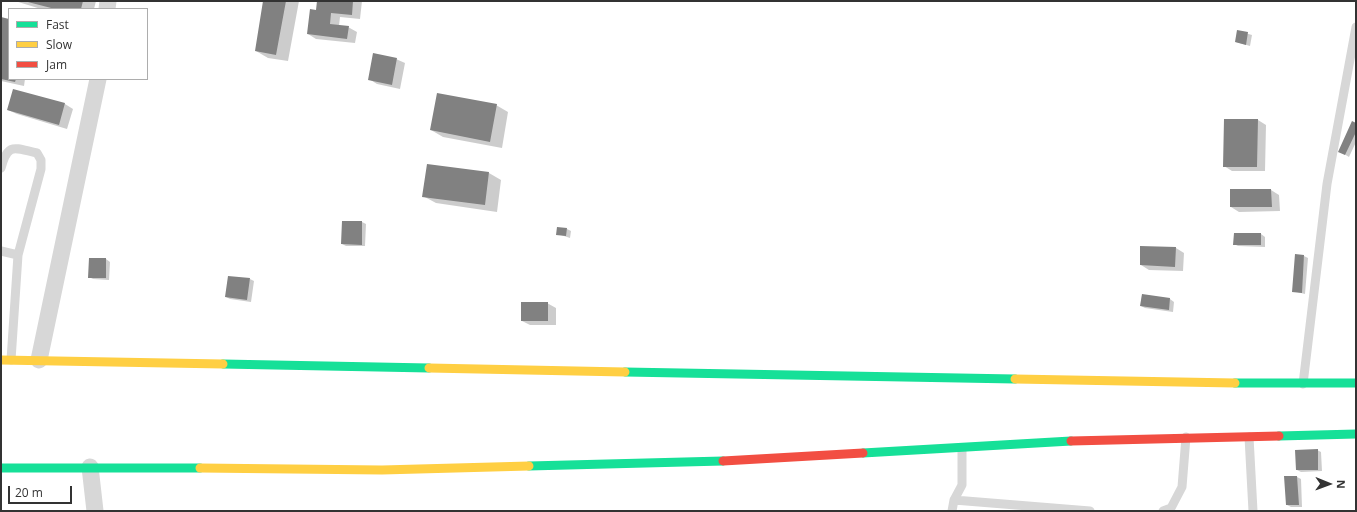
<!DOCTYPE html>
<html>
<head>
<meta charset="utf-8">
<style>
  body { margin:0 }
  #map { position:relative; width:1357px; height:512px; overflow:hidden; background:#fff; font-family:"Open Sans",sans-serif }
  canvas { display:block }
  .frame { position:absolute; inset:0; border:2px solid #333; pointer-events:none }
  .legend { position:absolute; left:8px; top:8px; width:140px; height:72px; box-sizing:border-box; background:#fff; border:1px solid #adadad; margin:0; padding:5px 7px; list-style:none; font-size:12px; color:#333 }
  .legend li { display:flex; align-items:center; gap:8px; height:20px }
  .legend b { width:20px; border:1px solid #adadad }
  .north { position:absolute; left:1309px; top:464px; width:40px; height:40px; -webkit-text-stroke:3px #fff; paint-order:stroke; rotate:91deg; font-size:11px; font-weight:700; line-height:16px; text-align:center; color:#333 }
  .north::after { content:''; display:block; margin:auto; width:14px; height:18px; background:#333; clip-path:polygon(50% 0,100% 100%,50% 72%,0 100%) }
  .scale { position:absolute; left:8px; top:486px; width:64px; height:18px; box-sizing:border-box; border:2px solid #333; border-top:0; padding-left:5px; font-size:12px; line-height:14px; white-space:nowrap; color:#333; -webkit-text-stroke:3px #fff; paint-order:stroke }
</style>
</head>
<body>
<div id="map">
<canvas width="1357" height="512"></canvas>
<div class="frame"></div>
<ul class="legend">
<li><b style="height:5px;background:#16e098"></b>Fast</li>
<li><b style="height:5px;background:#ffcf43"></b>Slow</li>
<li><b style="height:5px;background:#f24e42"></b>Jam</li>
</ul>
<div class="north">N</div>
<div class="scale">20 m</div>
</div>
<script>
const ctx = document.querySelector('canvas').getContext('2d');
ctx.lineJoin = 'round';
function fillPath(path, color) { ctx.fillStyle = color; ctx.fill(path, 'evenodd'); }
function trace(path, color, width, dash) { ctx.strokeStyle = color; ctx.lineWidth = width; ctx.lineCap = dash ? 'butt' : 'round'; ctx.setLineDash(dash || []); ctx.stroke(path); }
const shadow = new Path2D(`
  M15 1H96L94 9H41Z
  M264 1H299L288 61 268 58 256 51Z
  M318 1H362L360 19 340 17 339 26 348 27 357 32 355 43 316 39 308 34 317 11Z
  M1 18 9 20V79H25L24 86 1 81Z
  M1238 31 1252 35 1250 46 1236 42Z
  M396 59 405 63 400 89 377 84 369 79Z
  M65 104 73 109 67 129 17 114 8 110Z
  M496 105 508 112 502 148 443 137 431 130Z
  M1258 120 1266 125 1265 171H1232L1224 166Z
  M1356 124V142L1349 157 1339 151Z
  M489 173 501 180 497 212 436 203 423 196Z
  M1231 190H1271L1279 195 1280 211 1239 212 1231 207Z
  M362 222 366 224 365 246H346L342 244Z
  M567 229 571 231 570 238 558 234Z
  M1235 234H1261L1265 237V247L1238 246 1234 244Z
  M1176 248 1184 253 1183 271 1149 270 1141 265Z
  M1304 256 1308 258 1305 294 1293 291Z
  M106 259 110 262 109 280 93 279 89 277Z
  M250 279 254 281 251 302 230 299 226 297Z
  M1142 295 1170 299 1174 302 1173 312 1145 308 1141 306Z
  M547 303 556 308V325H530L522 321Z
  M1317 450 1321 452 1322 471 1301 472 1297 470Z
  M1285 477H1297L1301 479 1302 507H1291L1287 505Z`);
const building = new Path2D(`
  M24 1H83L81 9H55Z
  M263 1H286L276 55 255 51Z
  M317 1H353L352 15 331 13 330 24 349 26 347 39 307 34 310 9 316 10Z
  M1 17 9 19V79H16L15 82 1 79Z
  M1237 30 1248 32 1246 45 1235 42Z
  M373 53 397 58 392 85 368 80Z
  M13 89 65 103 59 125 7 110Z
  M437 93 497 104 490 142 430 130Z
  M1224 119H1258L1257 167H1223Z
  M1352 121 1356 123V132L1345 155 1338 152Z
  M427 164 489 172 485 205 422 197Z
  M1230 189H1271L1272 207H1230Z
  M342 221H362V245L341 244Z
  M557 227 567 228 566 236 556 235Z
  M1234 233H1261V245H1233Z
  M1140 246 1176 247 1175 267 1140 265Z
  M1295 254 1304 255 1302 293 1292 292Z
  M89 258H106V278H88Z
  M228 276 250 278 247 300 225 297Z
  M1142 294 1170 298 1169 310 1140 306Z
  M521 302H548V321H521Z
  M1318 449V470H1296L1295 450Z
  M1284 476H1297L1299 505H1286Z`);
const lane = new Path2D(`
  M1 168C8 142 14 148 37 153L41 160V169L18 255 11 360
  M1 251 18 255
  M1303 384 1327 184 1356 27
  M1249 437 1253 511
  M954 500 1090 511
  M952 511 954 500 962 485V448
  M1163 511 1171 508 1182 487 1186 437`);
const street = new Path2D(`
  M107 9 108 1
  M39 360 98 79
  M90 467 95 511`);
const fast = new Path2D(`
  M223 364 429 368
  M625 372 1015 379
  M1235 383H1356
  M1279 436 1356 434
  M863 453 1071 441
  M529 466 723 461
  M1 468H200`);
const slow = new Path2D(`
  M1 360 223 364
  M429 368 625 372
  M1015 379 1235 383
  M200 468 382 470 529 466`);
const jam = new Path2D(`
  M1071 441 1279 436
  M723 461 863 453`);
fillPath(shadow, '#0003');
fillPath(building, '#818181');
trace(lane, '#d7d7d7', 9);
trace(street, '#d7d7d7', 17);
trace(fast, '#16e098', 9);
trace(slow, '#ffcf43', 9);
trace(jam, '#f24e42', 9);
</script>
</body>
</html>
